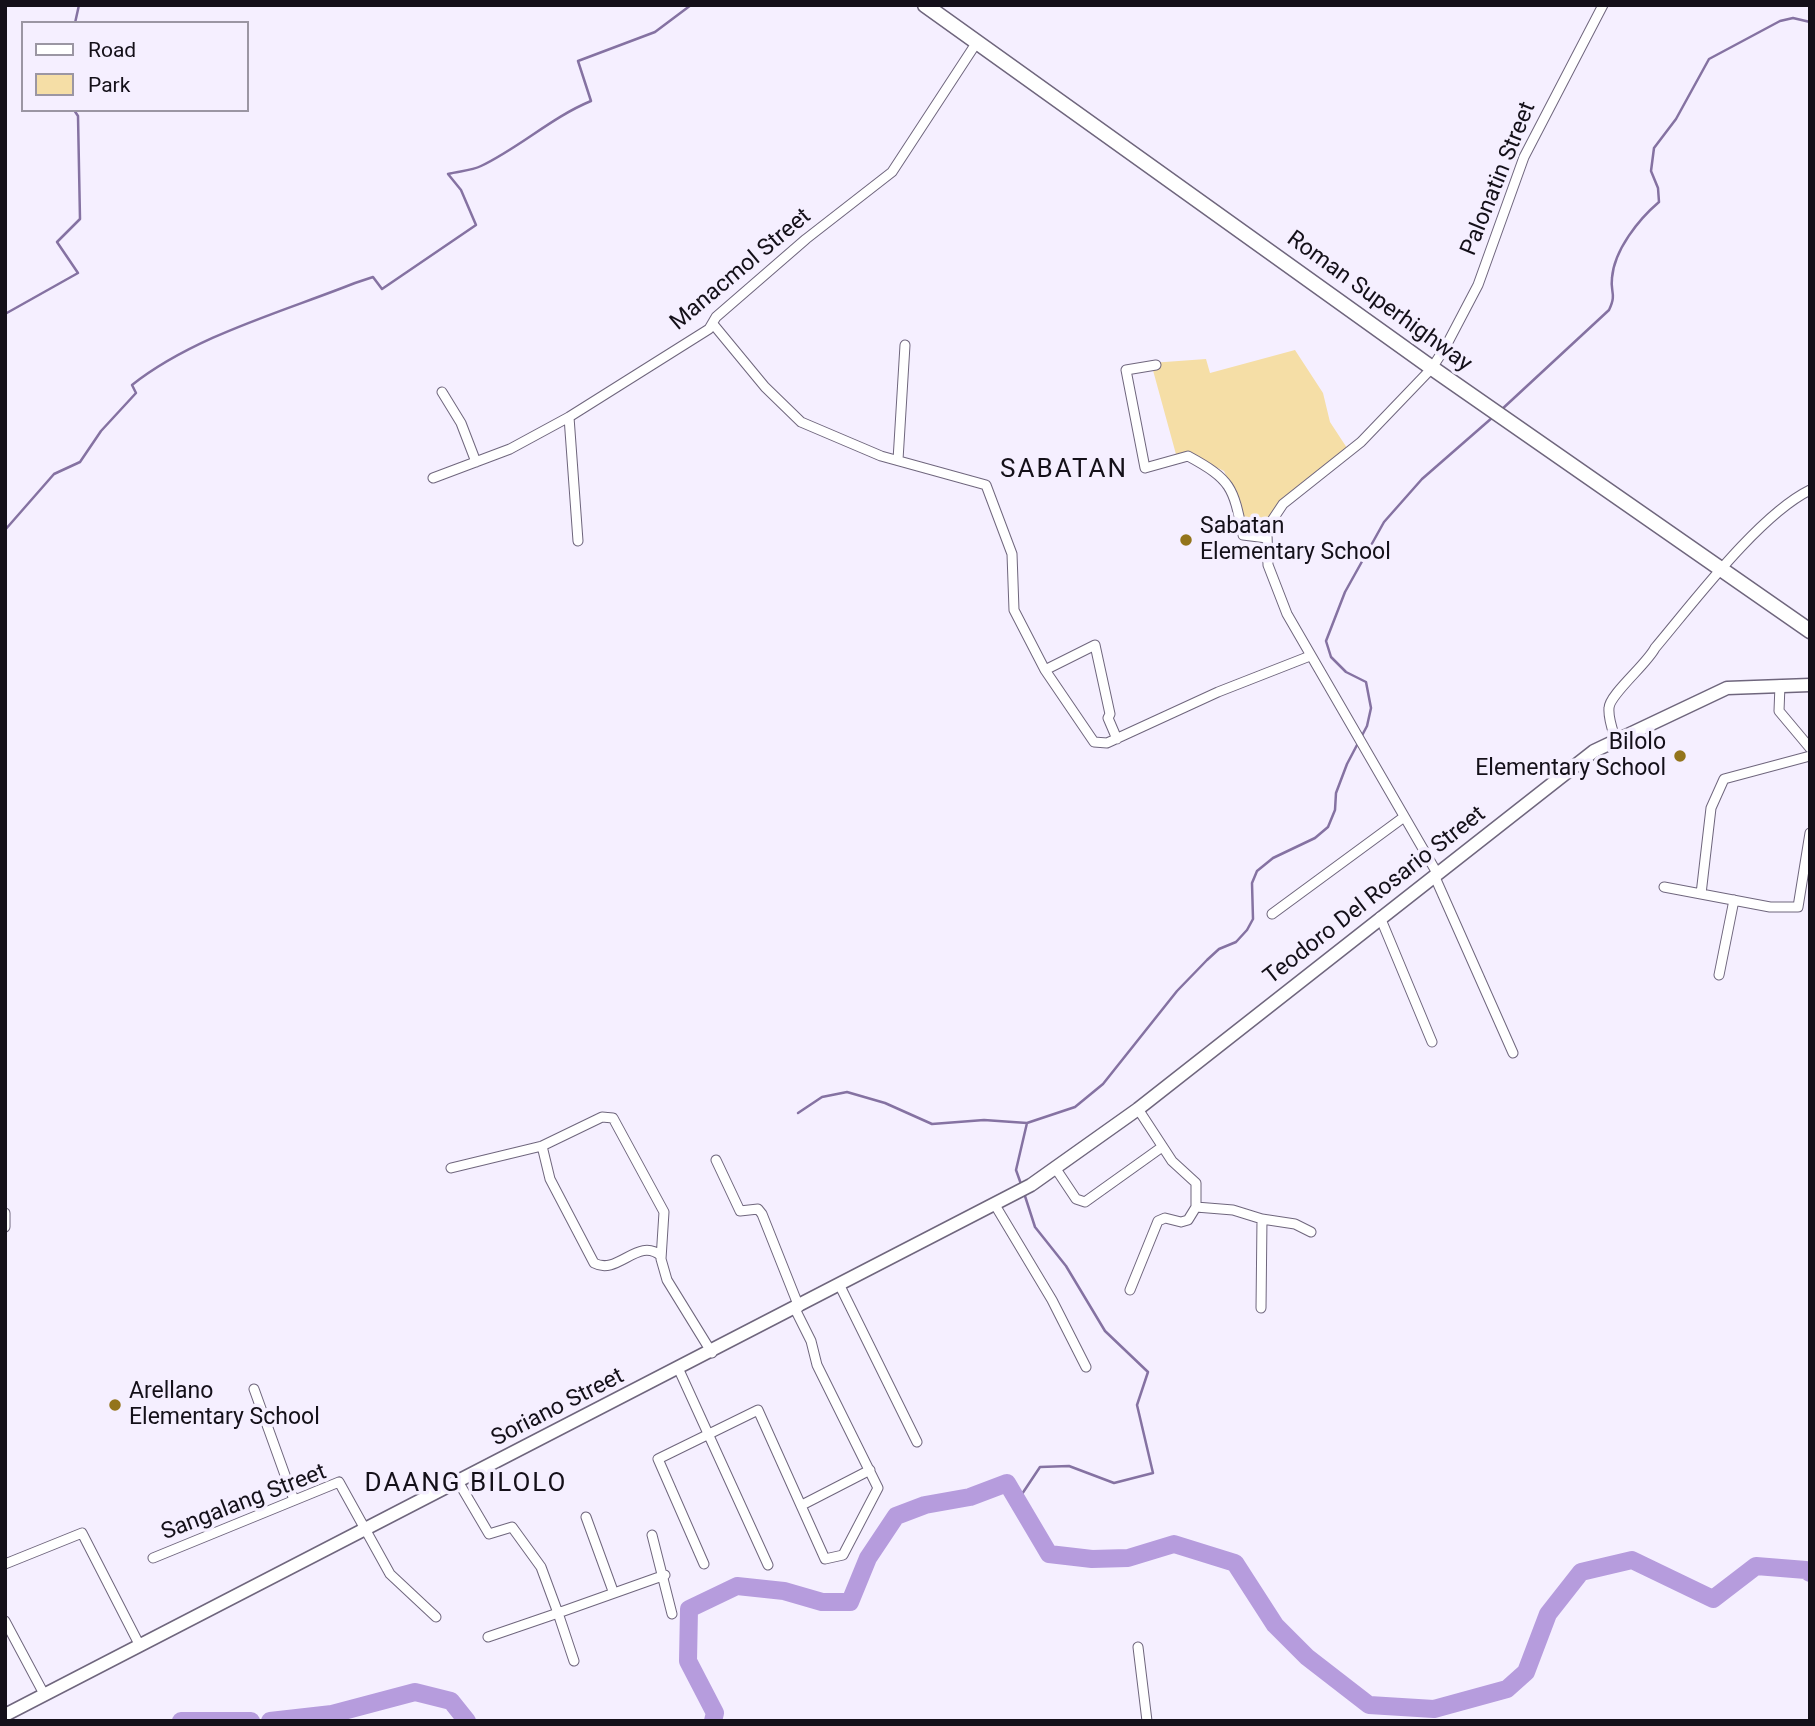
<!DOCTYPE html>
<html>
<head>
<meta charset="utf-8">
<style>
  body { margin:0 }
  #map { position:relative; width:1815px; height:1726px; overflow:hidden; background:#f5efff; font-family:Roboto,sans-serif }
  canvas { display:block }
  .frame { position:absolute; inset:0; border:7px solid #141019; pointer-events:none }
  .legend { position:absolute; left:21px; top:21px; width:228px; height:91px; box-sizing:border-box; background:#f5efff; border:2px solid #9b96a3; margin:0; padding:9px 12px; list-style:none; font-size:21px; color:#141019 }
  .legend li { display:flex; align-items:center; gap:14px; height:35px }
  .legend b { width:35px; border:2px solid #9b96a3 }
</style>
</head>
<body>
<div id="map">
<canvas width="1815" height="1726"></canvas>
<div class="frame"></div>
<ul class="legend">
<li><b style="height:9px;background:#fff"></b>Road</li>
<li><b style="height:19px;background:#f5dea6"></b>Park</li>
</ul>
</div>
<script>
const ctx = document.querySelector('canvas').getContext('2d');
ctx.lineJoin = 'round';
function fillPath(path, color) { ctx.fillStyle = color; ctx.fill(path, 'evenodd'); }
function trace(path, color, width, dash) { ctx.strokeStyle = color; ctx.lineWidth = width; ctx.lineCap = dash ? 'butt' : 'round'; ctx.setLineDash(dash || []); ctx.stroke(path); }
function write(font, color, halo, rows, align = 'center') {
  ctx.font = font + ' Roboto,sans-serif'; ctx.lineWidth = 7; ctx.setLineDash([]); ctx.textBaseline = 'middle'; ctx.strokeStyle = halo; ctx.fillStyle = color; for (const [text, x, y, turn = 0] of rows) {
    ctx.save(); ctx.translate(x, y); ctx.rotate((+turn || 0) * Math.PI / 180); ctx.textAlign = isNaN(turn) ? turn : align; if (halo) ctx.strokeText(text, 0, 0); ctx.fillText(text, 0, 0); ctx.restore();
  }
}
const green = new Path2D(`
  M1295 350 1323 393 1330 422 1347 448 1290 494 1264 536 1244 533 1237 499 1224 471 1188 454 1177 458 1151 363 1206 359 1210 373Z`);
const stream = new Path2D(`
  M75 23 79 5
  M5 314 78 273 57 242 80 219 78 116 74 110
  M1500 411 1609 310C1617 293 1610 293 1612 278 1614 250 1639 219 1659 202L1658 188 1651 171 1654 148 1676 119 1709 59 1780 21 1793 18 1810 22
  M5 530 54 474 80 462 101 431 136 393 132 385C194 336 282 312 355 283L373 277 382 289 476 225 461 190 448 174C458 171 471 171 481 166 519 148 552 117 591 101L578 61 655 32 691 5
  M798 1113 822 1097 847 1092 885 1103 932 1124 984 1120 1027 1123 1075 1107 1103 1084 1177 991 1207 960 1219 949 1236 942 1247 930 1253 919 1252 883 1257 871 1273 858 1315 838 1328 827 1335 810 1336 793 1347 764 1367 726 1371 708 1366 682 1346 672 1331 657 1326 641 1345 592 1384 522 1422 479 1493 417
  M1021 1184 1016 1170 1027 1123
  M1018 1500 1040 1467 1069 1466 1114 1483 1153 1473 1137 1405 1148 1372 1105 1331 1066 1266 1035 1227 1024 1193`);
const river = new Path2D(`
  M181 1721H251
  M270 1721 332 1714 415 1692 451 1701 467 1721
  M713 1721 715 1713 688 1661 689 1609 737 1586 784 1591 822 1602H850L868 1558 896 1516 925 1505 970 1497 1007 1483 1049 1554 1092 1559 1128 1558 1174 1544 1235 1563 1275 1625 1307 1657 1369 1705 1434 1709 1507 1689 1526 1672 1548 1614 1581 1572 1632 1560 1713 1599 1756 1566 1806 1570 1810 1573`);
const street = new Path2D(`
  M713 324 765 387 801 422 881 456 986 485 1012 554 1014 610 1045 670 1094 742 1107 743 1218 692 1310 656
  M1156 365 1126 370 1145 468 1188 456C1232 480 1233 487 1243 535L1267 538
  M442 392 461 423 476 462
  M569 417 578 541
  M898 460 905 345
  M433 478 510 449 569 417 709 329 716 317 806 239 892 172 977 42
  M1045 670 1095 645 1110 714 1108 718 1117 739
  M1780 685 1779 711 1810 748
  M1616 741C1613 731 1608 719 1609 708 1609 695 1647 664 1655 648 1693 603 1759 515 1810 490
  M1437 873 1287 614 1268 565 1267 534 1269 525 1283 504 1361 442 1432 368 1446 346 1478 285 1524 157 1603 5
  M1434 875 1513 1053
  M1664 887 1770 907H1798L1810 833
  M1701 894 1711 808 1724 779 1810 756
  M1272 914 1404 817
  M1380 917 1432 1042
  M1719 975 1734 900
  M542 1146 550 1179 594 1263C618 1276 638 1236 661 1256
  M716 1160 740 1211 758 1209 762 1214 799 1307
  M451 1168 542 1146 602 1117 613 1118 664 1212 661 1259 667 1280 712 1353
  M1056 1169 1076 1199 1085 1202 1162 1147
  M995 1205 1052 1300 1086 1367
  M1196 1207 1233 1210 1262 1219 1261 1308
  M5 1213V1227
  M1262 1219 1295 1224 1311 1232
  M840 1286 917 1442
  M1130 1290 1158 1221 1165 1218 1181 1222 1188 1220 1196 1207V1183L1172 1161 1138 1109
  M679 1370 768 1565
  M254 1389 294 1500
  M459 1483 489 1534 512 1527 541 1567 558 1613 665 1575
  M802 1505 870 1470
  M586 1517 613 1591
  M652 1535 672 1614
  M153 1558 339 1482 390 1574 436 1617
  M5 1564 82 1533 139 1644
  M704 1564 658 1459 758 1410 825 1559 843 1555 878 1488 817 1365 811 1341 795 1309
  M5 1621 44 1694
  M488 1637 558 1613 574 1661
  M1138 1647 1147 1721`);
const secondary = new Path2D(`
  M5 1715 1031 1185 1138 1109 1594 751 1727 688 1810 685`);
const primary = new Path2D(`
  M925 5 1432 368 1810 631`);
const markers = [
  [1186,540,7,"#93741b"],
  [1680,756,7,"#93741b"],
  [115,1405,7,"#93741b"]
];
const streetNames = [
  ["Palonatin Street",1499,179,-68],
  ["Manacmol Street",741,270,-40],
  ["Roman Superhighway",1379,302,36],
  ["Teodoro Del Rosario Street",1375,896,-38],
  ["Soriano Street",558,1408,-27],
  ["Sangalang Street",244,1503,-21]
];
const poiNames = [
  ["Sabatan",1200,527],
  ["Elementary School",1200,553],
  ["Bilolo",1666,743,"right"],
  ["Elementary School",1666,769,"right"],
  ["Arellano",129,1392],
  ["Elementary School",129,1418]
];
const quarterNames = [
  ["SABATAN",1064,470],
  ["DAANG BILOLO",466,1484]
];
fillPath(green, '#f5dea6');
trace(stream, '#8572a2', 2.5);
trace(river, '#b69cdd', 18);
trace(street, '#6f667d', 11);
trace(secondary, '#6f667d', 15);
trace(primary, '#6f667d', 17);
trace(street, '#fff', 9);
trace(secondary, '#fff', 12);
trace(primary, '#fff', 14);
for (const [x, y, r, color] of markers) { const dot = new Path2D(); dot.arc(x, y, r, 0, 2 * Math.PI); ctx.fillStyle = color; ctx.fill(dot); trace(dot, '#f5efff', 2.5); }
write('23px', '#141019', '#f5efff', streetNames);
write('23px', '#141019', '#f5efff', poiNames, 'left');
ctx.letterSpacing = '2px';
write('26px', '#141019', '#f5efff', quarterNames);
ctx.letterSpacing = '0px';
</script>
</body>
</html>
